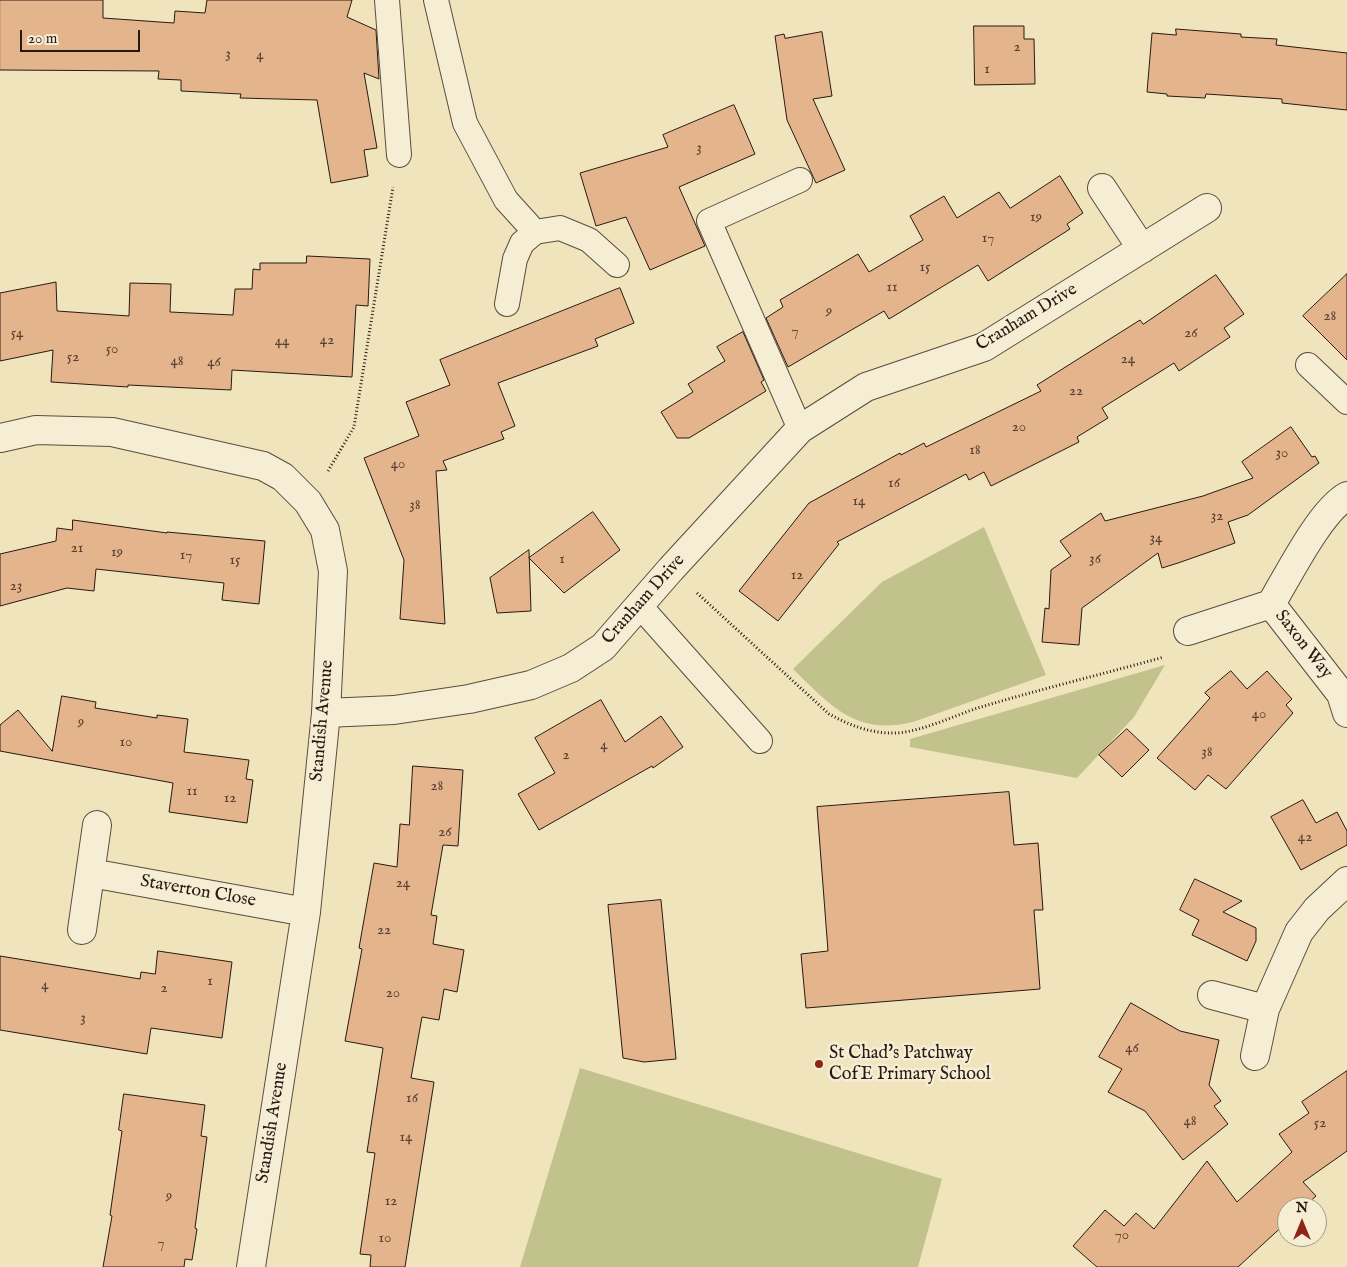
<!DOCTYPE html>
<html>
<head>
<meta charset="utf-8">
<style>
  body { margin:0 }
  #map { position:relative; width:1347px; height:1267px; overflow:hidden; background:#f0e4bd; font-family:"IM FELL English",serif }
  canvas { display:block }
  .north { position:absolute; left:1277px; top:1197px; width:50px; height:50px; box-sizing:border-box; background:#f5edd4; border:1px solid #a39886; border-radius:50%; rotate:0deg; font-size:14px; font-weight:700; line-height:20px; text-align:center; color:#281912 }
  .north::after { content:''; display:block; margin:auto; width:18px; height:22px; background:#8f2418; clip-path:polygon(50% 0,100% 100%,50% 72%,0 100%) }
  .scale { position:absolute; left:20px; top:30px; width:120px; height:22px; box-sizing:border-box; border:2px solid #281912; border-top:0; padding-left:6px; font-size:15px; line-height:18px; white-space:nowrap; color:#281912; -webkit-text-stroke:4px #f5edd4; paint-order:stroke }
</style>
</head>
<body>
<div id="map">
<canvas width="1347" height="1267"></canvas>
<div class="north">N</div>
<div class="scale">20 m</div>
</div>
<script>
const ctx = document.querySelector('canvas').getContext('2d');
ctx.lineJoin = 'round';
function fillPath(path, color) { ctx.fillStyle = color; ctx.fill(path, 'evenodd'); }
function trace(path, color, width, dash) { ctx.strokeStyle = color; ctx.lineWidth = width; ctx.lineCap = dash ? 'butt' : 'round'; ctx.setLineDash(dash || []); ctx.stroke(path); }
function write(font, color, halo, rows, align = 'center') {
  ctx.font = font + ' "IM FELL English",serif'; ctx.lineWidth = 5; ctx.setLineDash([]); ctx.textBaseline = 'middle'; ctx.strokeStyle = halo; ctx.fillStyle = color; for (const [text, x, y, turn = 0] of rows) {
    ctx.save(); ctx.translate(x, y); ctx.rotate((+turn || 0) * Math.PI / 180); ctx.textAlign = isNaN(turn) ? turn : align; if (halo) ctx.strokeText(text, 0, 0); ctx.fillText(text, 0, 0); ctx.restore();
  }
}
const green = new Path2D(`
  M984 527 1046 675 913 722C856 736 831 706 793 669L882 582Z
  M1165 665 1134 717 1077 778 910 747V739Z
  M580 1068 942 1179 918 1267H520Z`);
const building = new Path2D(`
  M0 0H103V18L174 23 175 11 205 13 207 0H352L347 17 376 30 379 79 364 73 377 148 364 150 368 176 331 183 317 100 240 98 241 94 181 91V80L158 79 159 71 0 70Z
  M974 26H1024V39H1034L1035 84 975 85Z
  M1176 29 1241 34V37L1277 39 1276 45 1347 53V110L1282 103V99L1206 94 1205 98 1167 96V94L1147 92 1152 33 1176 35Z
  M822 32 832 96 813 99 845 170 816 183 787 120 775 36 784 34 785 38Z
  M734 105 755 154 679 187 705 246 650 270 626 217 596 226 580 173 668 147 663 135Z
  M1060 176 1083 213 1067 224 1070 229 988 281 978 265 889 319 884 311 788 367 766 318 783 307 780 300 858 254 869 272 923 240 910 216 944 196 957 218 999 192 1010 208Z
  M307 256 370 259 368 306 356 305 352 377 232 370 231 390 128 385V387L51 382 53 350 0 361V293L56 282 57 311 129 316 130 283 171 284 170 312 233 315 235 289H252L253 269 260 270V263H306Z
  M1347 274V360L1303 316Z
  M1216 275 1244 314 1224 328 1230 337 1179 371 1174 363 1102 408 1108 418 1077 437 1079 442 991 486 984 472 969 480 966 474 837 542 839 544 778 621 739 591 809 503 900 453 901 455 924 443 926 447 1041 391 1037 385 1140 320 1143 324Z
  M620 288 634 323 595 339 598 346 498 383 515 426 501 432 504 439 443 461 447 470 436 471 445 624 400 619 404 560 364 458 419 436 406 402 450 385 440 360Z
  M743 332 764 380 761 382 766 391 689 438H677L661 412 693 392 688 384 725 361 717 347Z
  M1291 427 1312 457 1315 456 1319 463 1248 515 1228 522 1235 543 1178 563 1162 568 1158 553 1082 608 1079 645 1042 642 1045 608 1049 609 1051 570 1071 556 1060 541 1101 513 1105 521 1203 496 1253 478 1242 462Z
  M593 512 620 550 564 593 529 558Z
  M73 520 167 533V532L265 541 259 604 222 600 224 583 96 569 94 591 67 588 0 606V554L56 541 57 528 72 530Z
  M529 550 531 611 497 613 490 578Z
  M1231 671 1247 689 1267 671 1292 699 1286 705 1293 713 1226 789 1208 775 1195 790 1157 758 1210 698 1205 693Z
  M62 696 96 702 95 708 157 718V715L188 719 184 752 249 760 246 779 253 780 247 823 169 812 173 783 0 751V725L18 710 52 751Z
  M601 700 625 742 661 716 683 747 653 768 652 766 539 830 518 794 555 773 535 738Z
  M1127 729 1149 750 1122 777 1099 755Z
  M413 766 463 770 458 846 443 845 431 915 437 916 433 944 464 950 457 992 444 989 439 1020 422 1017 411 1078 434 1082 405 1267H370L371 1255 360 1254 375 1153 367 1152 383 1048 345 1041 362 949 359 948 374 863 397 867 400 824 409 825Z
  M1009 792 1014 845 1038 843 1043 910H1034L1040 989 806 1008 801 954 828 951 817 807Z
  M1303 800 1316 823 1337 812 1347 831V845L1301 870 1271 817Z
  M1195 879 1242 901 1223 912 1256 928V941L1247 961 1192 935 1199 920 1180 910Z
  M661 900 676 1059 644 1062 623 1058 608 905Z
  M158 951 232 962 222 1038 151 1028 147 1054 0 1030V956L140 979 141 972 155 974Z
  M1131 1003 1180 1031 1219 1040 1209 1085 1221 1101 1214 1106 1228 1124 1183 1160 1145 1111 1108 1092 1122 1069 1099 1057Z
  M1347 1071V1151L1303 1182 1316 1196 1304 1207H1287V1222L1238 1267H1097L1073 1246 1105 1210 1124 1226 1136 1213 1154 1229 1207 1161 1237 1202 1292 1152 1279 1134 1309 1113 1302 1102Z
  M124 1094 205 1105 201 1136 207 1137 195 1228 197 1229 192 1260 185 1259 184 1267H103L112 1216 110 1215 122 1131 119 1130Z`);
const path = new Path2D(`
  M328 471 354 427 393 187
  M697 593 829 714C851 726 872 734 897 733 924 731 955 715 981 707 1041 689 1103 674 1164 657`);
const lane = new Path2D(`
  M387 0 399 155
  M436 0 465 123 506 200 535 232 560 228 589 240 617 265
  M800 180 709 221 800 429
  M507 304 515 259 522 243 535 232
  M1308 365 1347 402
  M639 605 760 741`);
const street = new Path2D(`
  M1102 188 1142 249
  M0 438 36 430 112 432 263 466 283 477 308 502 325 530 333 571 326 713 306 912 251 1267
  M1271 604 1341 694 1347 713
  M1188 631 1271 604C1288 576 1320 511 1347 496
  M326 713 394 710 469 699 531 685 571 668 603 647 671 569 800 429 866 387 984 347 1207 208
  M91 873 306 912
  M82 930 97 825
  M1212 995 1265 1009
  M1255 1056 1265 1009 1299 932 1317 909 1347 881`);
const markers = [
  [819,1064,5,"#8f2418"]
];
const numberNames = [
  ["2",1017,48],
  ["3",228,55],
  ["4",260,56],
  ["1",987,70],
  ["3",699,149],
  ["19",1036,218],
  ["17",988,239],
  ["15",925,268],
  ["11",892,288],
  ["9",829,312],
  ["28",1330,317],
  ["7",795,332],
  ["54",17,334],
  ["26",1191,334],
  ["42",327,341],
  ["44",282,342],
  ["50",112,350],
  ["52",73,358],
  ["24",1128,360],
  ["48",177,362],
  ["46",214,363],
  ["22",1076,392],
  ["20",1019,428],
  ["18",975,451],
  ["30",1282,454],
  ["40",398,465],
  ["16",894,484],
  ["14",859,502],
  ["38",415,506],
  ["32",1217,517],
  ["34",1156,539],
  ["21",77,549],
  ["19",117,553],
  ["17",186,556],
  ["1",562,560],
  ["36",1095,560],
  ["15",235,561],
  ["12",797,576],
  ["23",16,587],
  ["40",1259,715],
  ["9",81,723],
  ["10",126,743],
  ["4",604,746],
  ["38",1207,753],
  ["2",566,756],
  ["28",437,787],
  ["11",192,792],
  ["12",230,799],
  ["26",445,833],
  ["42",1305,838],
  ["24",403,884],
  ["22",384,931],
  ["1",210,982],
  ["4",45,986],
  ["2",164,989],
  ["20",393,994],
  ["3",83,1019],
  ["46",1132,1049],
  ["16",412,1099],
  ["48",1190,1122],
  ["52",1320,1124],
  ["14",406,1138],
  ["9",169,1197],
  ["12",391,1202],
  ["70",1122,1236],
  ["10",385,1239],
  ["7",161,1244]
];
const streetNames = [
  ["Cranham Drive",1027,318,-31],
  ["Cranham Drive",644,600,-48],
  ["Saxon Way",1303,645,52],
  ["Standish Avenue",323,721,-85],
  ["Staverton Close",198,892,10],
  ["Standish Avenue",273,1123,-81]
];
const poiNames = [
  ["St Chad's Patchway",829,1054],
  ["CofE Primary School",829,1075]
];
fillPath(green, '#c1c28c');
fillPath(building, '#e4b48d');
trace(building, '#281912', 1);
trace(lane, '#5a4c3d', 26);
trace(street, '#5a4c3d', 30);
trace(path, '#281912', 3, [1, 2.5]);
trace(lane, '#f5edd4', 24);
trace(street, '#f5edd4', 28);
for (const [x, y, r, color] of markers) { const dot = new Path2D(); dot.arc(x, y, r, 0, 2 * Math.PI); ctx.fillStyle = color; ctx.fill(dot); trace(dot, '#f5edd4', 2); }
write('15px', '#574031', null, numberNames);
write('18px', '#281912', '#f5edd4', streetNames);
write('18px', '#281912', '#f5edd4', poiNames, 'left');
</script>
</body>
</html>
